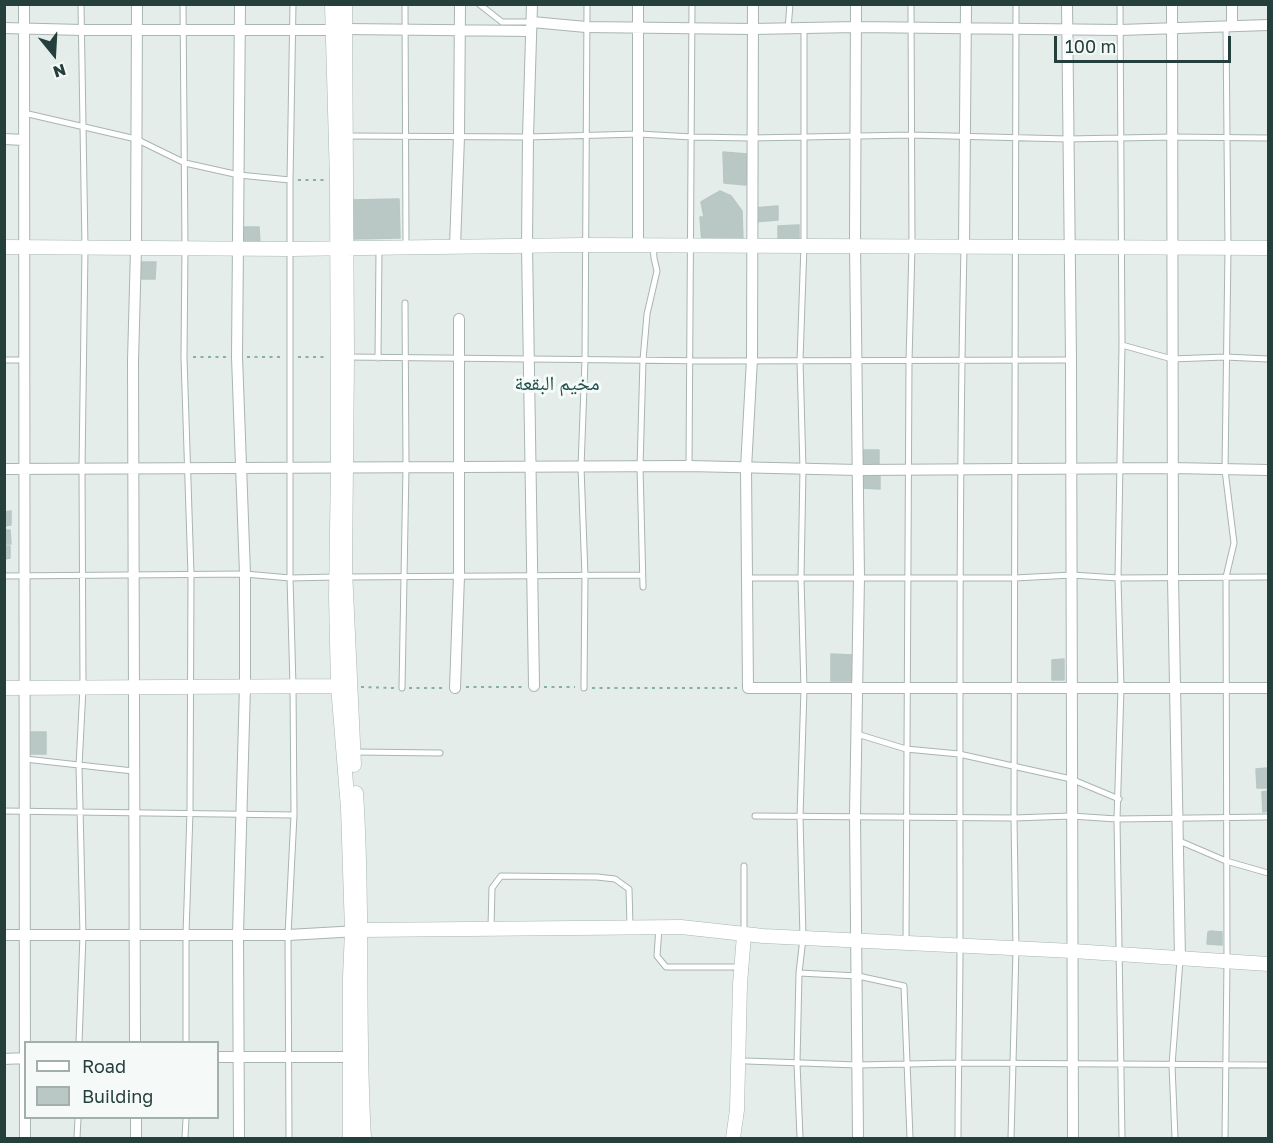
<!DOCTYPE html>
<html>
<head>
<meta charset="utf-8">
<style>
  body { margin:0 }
  #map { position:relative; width:1273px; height:1143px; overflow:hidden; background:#e5edeb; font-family:"Golos Text",sans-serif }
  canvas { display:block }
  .frame { position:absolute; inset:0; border:6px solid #253f3c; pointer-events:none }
  .legend { position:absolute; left:24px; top:1041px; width:195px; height:78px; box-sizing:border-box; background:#f5faf8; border:2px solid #a2afad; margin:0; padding:8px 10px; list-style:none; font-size:18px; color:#253f3c }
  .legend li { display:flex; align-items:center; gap:12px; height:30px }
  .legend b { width:30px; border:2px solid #a2afad }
  .north { position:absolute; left:24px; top:24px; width:60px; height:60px; -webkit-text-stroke:4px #f5faf8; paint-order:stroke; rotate:162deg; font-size:16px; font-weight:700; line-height:24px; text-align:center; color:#253f3c }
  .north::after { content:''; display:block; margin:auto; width:21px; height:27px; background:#253f3c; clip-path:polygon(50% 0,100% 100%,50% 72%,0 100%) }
  .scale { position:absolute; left:1054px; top:36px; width:177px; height:27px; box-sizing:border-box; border:3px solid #253f3c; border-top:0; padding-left:8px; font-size:18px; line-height:21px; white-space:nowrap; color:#253f3c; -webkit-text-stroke:4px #f5faf8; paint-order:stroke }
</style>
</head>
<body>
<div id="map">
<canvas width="1273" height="1143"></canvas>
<div class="frame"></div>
<ul class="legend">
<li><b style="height:8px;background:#fff"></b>Road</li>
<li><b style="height:16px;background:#bac8c5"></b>Building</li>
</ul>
<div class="north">N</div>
<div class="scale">100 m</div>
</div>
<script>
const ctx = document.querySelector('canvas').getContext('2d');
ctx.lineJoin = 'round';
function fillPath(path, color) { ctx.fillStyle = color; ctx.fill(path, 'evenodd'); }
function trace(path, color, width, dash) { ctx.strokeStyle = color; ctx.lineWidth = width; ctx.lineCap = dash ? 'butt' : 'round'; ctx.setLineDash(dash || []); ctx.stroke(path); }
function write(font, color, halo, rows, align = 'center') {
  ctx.font = font + ' "Golos Text","Noto Naskh Arabic",sans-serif'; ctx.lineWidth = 6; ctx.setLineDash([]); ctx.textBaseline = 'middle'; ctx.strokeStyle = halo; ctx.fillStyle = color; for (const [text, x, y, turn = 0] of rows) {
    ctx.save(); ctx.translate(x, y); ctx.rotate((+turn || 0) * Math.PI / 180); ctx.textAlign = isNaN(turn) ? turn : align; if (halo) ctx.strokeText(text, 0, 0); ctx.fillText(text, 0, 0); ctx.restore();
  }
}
const building = new Path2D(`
  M723 152 747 154 746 185 724 183Z
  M720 191 731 196 742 211 743 242 702 243 700 217H704L701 202Z
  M399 199 400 238 352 239 351 200Z
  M778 206V220L753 222V208Z
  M799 225V239H778V226Z
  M243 227H259L260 244H243Z
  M138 262H156L155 279H138Z
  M860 450H879V465H860Z
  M861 474H880V489L861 488Z
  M11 511V525L4 526V512Z
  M4 530H10L11 544H4Z
  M4 546H10V558L4 559Z
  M831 654 852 655V681H831Z
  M1064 659V680H1052V660Z
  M27 732H46V754H27Z
  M1268 768V788H1257L1256 769Z
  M1268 791V811L1263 812 1262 792Z
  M1211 931 1222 932V945L1207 944 1208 932Z`);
const path = new Path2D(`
  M298 180H326
  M193 357H226
  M247 357H283
  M298 357H325
  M361 687 395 688
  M466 687H524
  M544 687H575
  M409 688H446
  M592 688H737`);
const service = new Path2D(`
  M183 4 185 247 184 358 191 574 190 812 186 934V1042
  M405 4 406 246
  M479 4 502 22H531
  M1120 4 1122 345 1118 578 1121 688 1117 819 1122 1138
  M788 29 790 4
  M24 113 136 139 185 163 239 175 290 180
  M346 136 528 137 639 134 692 137 751 138 911 135 1068 139 1172 137 1268 138
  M1122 345 1172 359 1225 357 1268 359
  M347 357 715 361 1071 360
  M378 358 379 250
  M4 360H24
  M689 466 692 4
  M4 576 245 574 290 578 335 577
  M346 577 641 575
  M747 578H1015L1072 575 1118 578 1268 577
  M643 587 640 467 643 360 647 314 657 271 654 258 653 246
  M402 688 406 467 405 303
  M584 688 585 576 581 467 585 360 587 4
  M857 734 906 749 959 754 1071 779 1119 799
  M355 752 440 753
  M25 759 133 771
  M4 811 294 815
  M755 816 1014 818 1071 816 1117 819 1268 817
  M1177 840 1226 861 1268 873
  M491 927 492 888 501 876 597 877 615 879 629 889 630 926
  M659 927 657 956 666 967H739
  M744 933V866
  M906 942 909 361 912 247 911 4
  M799 973 858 976 904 986 910 1138
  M79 1042 83 935 79 766 83 688 82 469 85 248 81 4
  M747 1061 857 1065 958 1063 1268 1065
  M77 1138 78 1118
  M185 1138 186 1118
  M289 1138 288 935 294 815 293 686 290 578V180L293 4
  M800 1138 797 1063 799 973 803 938 800 817 804 689 801 578 803 469 800 360 804 245V28
  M958 1138C958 1074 960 1009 960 944 960 711 959 479 964 247
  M1011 1138 1016 949 1014 818 1016 4
  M1175 1138 1172 1065 1180 960
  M1225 1138 1227 961 1226 577 1234 543 1225 470 1228 249 1226 26`);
const minor = new Path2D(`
  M24 4 25 1138
  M532 4 528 137 527 246 534 686
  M753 4 752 359 746 468 748 688H1268
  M856 4 855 245 859 577 855 815 858 1138
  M1067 4 1071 360 1073 1138
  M1172 4 1173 577 1180 959
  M1232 4V26
  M532 22 586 27 753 29 856 27 1120 30 1268 25
  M4 28 82 30H332
  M345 29 531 31
  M4 139 24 140
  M638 245V4
  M455 246 459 137 460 4
  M964 247 966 4
  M4 469 689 466 858 470 1173 468 1268 470
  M455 688 459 576V319
  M4 935H288L358 931
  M135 1042 133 361 136 249 137 4
  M218 1057H350
  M4 1059 26 1058
  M136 1118V1138
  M239 1138 238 934 245 686V574L237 357 240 4`);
const tertiary = new Path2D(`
  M332 4 337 180 338 466 336 597 338 686 348 808 352 931 350 977V1138
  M345 4 347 357 345 570 354 765
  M4 247 290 249 584 245 1268 248
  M4 688 338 686
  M356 793C364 908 357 1023 364 1138
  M361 930 681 927 763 936 1073 951 1268 964
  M733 1138 737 1110 740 984 744 935`);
const quarterNames = [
  ["مخيم البقعة",557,384]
];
fillPath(building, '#bac8c5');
trace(building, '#b7c7c3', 1.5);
trace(service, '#a8b5b3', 7);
trace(minor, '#a8b5b3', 12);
trace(tertiary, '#a8b5b3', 15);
trace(path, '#87afaa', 2, [3, 4.5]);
trace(service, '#fff', 5);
trace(minor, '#fff', 10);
trace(tertiary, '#fff', 14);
write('20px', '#21504d', '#f5faf8', quarterNames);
</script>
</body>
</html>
